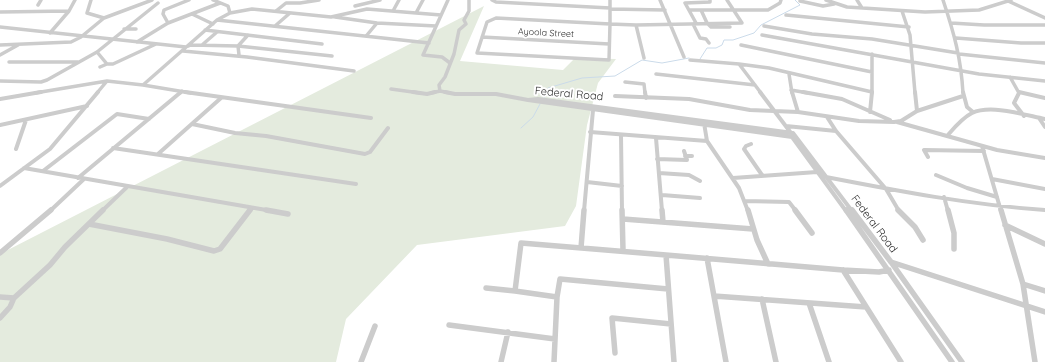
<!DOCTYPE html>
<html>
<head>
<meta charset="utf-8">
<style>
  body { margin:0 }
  canvas { display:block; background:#fff }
</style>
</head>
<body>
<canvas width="1045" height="362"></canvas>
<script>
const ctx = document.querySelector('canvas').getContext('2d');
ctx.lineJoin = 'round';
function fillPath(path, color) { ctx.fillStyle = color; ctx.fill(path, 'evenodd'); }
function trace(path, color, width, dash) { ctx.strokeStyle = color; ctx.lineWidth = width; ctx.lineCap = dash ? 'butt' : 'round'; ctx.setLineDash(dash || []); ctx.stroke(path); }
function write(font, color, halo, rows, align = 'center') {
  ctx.font = font + ' Quicksand,sans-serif'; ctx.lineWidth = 4; ctx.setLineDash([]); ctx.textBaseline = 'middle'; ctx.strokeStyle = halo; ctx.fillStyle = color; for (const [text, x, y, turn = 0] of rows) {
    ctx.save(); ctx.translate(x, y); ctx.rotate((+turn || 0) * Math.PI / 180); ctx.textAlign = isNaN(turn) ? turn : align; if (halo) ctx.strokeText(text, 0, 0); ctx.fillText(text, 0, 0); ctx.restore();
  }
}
const green = new Path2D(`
  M484 6 460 61 563 70 575 58 616 59 598 83 587 125 576 206 565 226 417 245 346 319 336 362H0V254Z`);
const stream = new Path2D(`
  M700 59 707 48H716L722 45 724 40H733L754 33 761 25 800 5 795 0
  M544 98 548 88 582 78 615 76 642 60 662 63 689 58
  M521 128 533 117 540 104`);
const minorFar2 = new Path2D(`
  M213 0 228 6 230 13
  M448 0 423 55 442 57 450 63
  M492 0 496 2 610 8
  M660 0 684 57
  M826 0 847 7 925 12 979 10 1011 0
  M857 0 862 8
  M943 0C954 33 961 58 963 93
  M800 1 823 6 834 4
  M1008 1 1045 18
  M38 5 41 0
  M355 6 380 0
  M610 9 665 10
  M689 10H768L780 3 781 0
  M701 10 707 23 711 27H730
  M276 11 286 3H300L319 0
  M393 11 399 0
  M902 11 910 35 915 93
  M0 12 69 11
  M416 13 441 15
  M192 14 213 24
  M786 15 909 27
  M335 17 377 23 436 26
  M104 18 152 0
  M496 18 610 24 609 60 477 53 487 22Z
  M217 20 429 43
  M168 23 163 14 164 10 189 0
  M696 23 685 3 710 2V0
  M951 23 984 25H1045
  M610 24 636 25 742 23 727 0
  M610 24V0
  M693 24 700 38 706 39 709 43
  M636 25 644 58
  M275 26 290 13
  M764 26 812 34 872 39 958 53
  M0 27 186 47 191 45 238 46 332 56
  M124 29H136
  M205 30 322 44
  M50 33 69 11 75 0
  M367 35 377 23
  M762 35 979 74 1045 81
  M482 37 609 44
  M956 38 1021 43H1045
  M137 42 168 23 220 3
  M0 45 71 42 81 37 104 18 87 13 91 0
  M202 45 217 32
  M741 45 872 72
  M183 51 247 57 354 71
  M97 52 107 64
  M959 54 1045 63
  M0 55 18 45
  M239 55 238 46 248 35
  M690 60 739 64
  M9 62H78
  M100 67 107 64H113L156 44
  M656 74 755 85
  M789 74 792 93
  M1010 77 1019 93
  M0 81 41 82 47 80 97 52 158 3
  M107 81 143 85
  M625 82 644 84 645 93
  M391 89 420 93
  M791 90 808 93
  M440 91 450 93
  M35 93 107 81 97 93
  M180 93 182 91
  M191 93 143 85 217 20 230 13 252 9 331 17 367 9 416 13 423 0
  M431 93 440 91 439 85 445 77 454 54 459 30 466 24 464 20 469 11V0
  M761 93 739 64 769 68 872 92
  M872 93V54`);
const minorFar1 = new Path2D(`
  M185 92 371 118
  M413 92 427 94 435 92
  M445 92 455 94H496L528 100
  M645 92 646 98
  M760 92 791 133
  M792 92 798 112
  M803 92 842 99 890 120
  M915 92 917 111
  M963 92 967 107 973 112
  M1019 92 1045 98
  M1019 93 1014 103 1024 116
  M615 96 689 99 750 110 798 112 859 121 894 122 901 121 917 111 963 96
  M0 99 41 92
  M870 112 872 92
  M827 117 836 131 886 189 899 211
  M1039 118 1045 127
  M897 122 997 150 1045 158
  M704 123 707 141
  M192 124 235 133 266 136 365 154 370 152 388 128
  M0 125 87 106
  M786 126 836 131
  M590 132 707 141 739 188 748 211
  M621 135 622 211
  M947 136C954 128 962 118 972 113 991 104 1025 115 1045 119
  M656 138 662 211
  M751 144 746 146 744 149 762 175
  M982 146 1001 211
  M113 148 356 184
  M16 149 26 120
  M158 154 221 98
  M685 156H692
  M928 157 924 150 984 151
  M657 159 687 160 684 151
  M24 168 272 211
  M43 171 117 114 149 119
  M659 173 689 175 700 181
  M936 175 967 188 997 197
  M826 177C898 191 971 205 1045 210
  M78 178 181 92
  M733 178 817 172
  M992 179 1045 189
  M587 182 622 186
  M0 186 50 149 98 92
  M662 195 700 198
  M944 197 948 211
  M745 201 789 202 796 211
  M50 211 84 179
  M102 211 127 187
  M249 211 252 208
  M584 211 593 110
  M846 211 792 137 528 100 538 99 793 133 852 211`);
const minor = new Path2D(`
  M266 210 288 214
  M622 210 623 250
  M662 210 663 222
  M748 210 757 240 768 264
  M795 210 812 233
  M846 210 952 362
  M852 210 891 262 962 362
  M898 210 915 227 923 240
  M948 210 954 233V249
  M1001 210 1023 284 1035 362
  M623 219 753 229
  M89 224 167 239 214 251 220 249 250 210
  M1005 225 1045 244
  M581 248 584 210
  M0 253 51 210
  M707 258 726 362
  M891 262 1045 312
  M843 270 901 362
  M1023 284 1045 291
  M486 288 515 291
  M714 296 866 307
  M0 297 14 298
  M557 297 515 291 521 243 666 255
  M762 299 776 362
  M809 303 829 362
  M0 318 10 307 14 298 50 265 65 247 103 210
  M449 325 555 339
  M615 353 612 318 671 324
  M361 362 375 326
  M501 362 508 332
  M554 362 557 297 560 279 668 289
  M674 362 666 255 843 270 879 272 889 270`);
const farStreetnames = [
  ["Ayoola Street",546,33,3]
];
const streetNames = [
  ["Federal Road",569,94,5],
  ["Federal Road",874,224,53]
];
fillPath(green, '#e4ebde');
trace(stream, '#cbdbea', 1);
trace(minorFar2, '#ccc', 3.5);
trace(minorFar1, '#ccc', 4);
trace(minor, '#ccc', 5.5);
write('9px', '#2f2f2f', '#fff', farStreetnames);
write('11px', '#2f2f2f', '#fff', streetNames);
</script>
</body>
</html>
